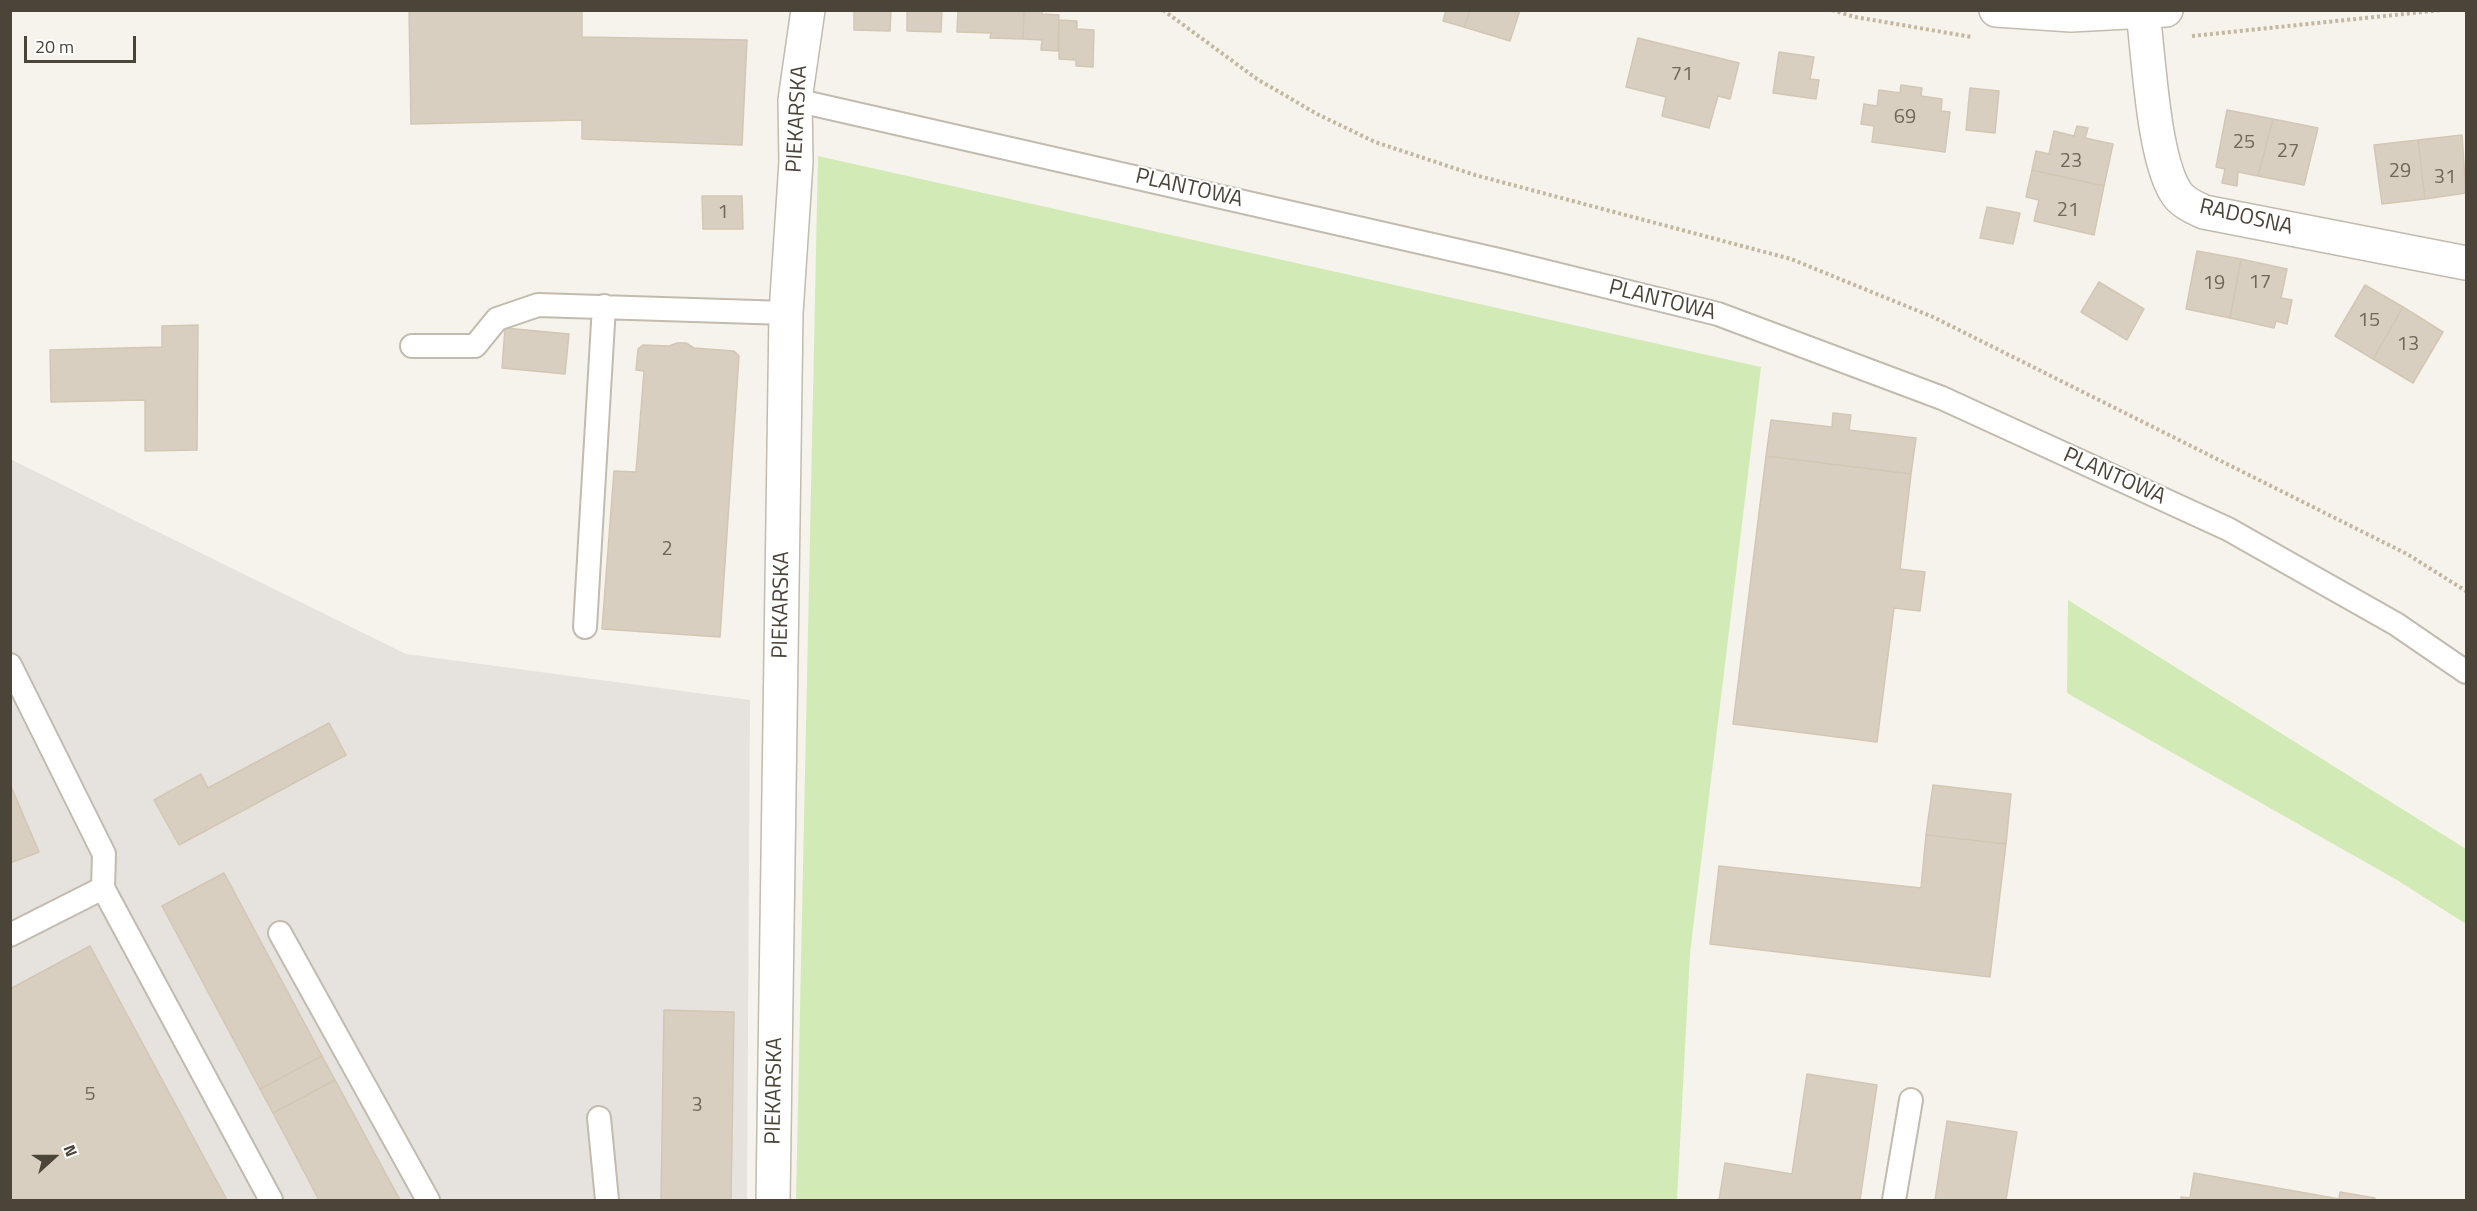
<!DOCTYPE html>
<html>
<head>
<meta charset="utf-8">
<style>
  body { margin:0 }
  #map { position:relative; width:2477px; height:1211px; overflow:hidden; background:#f6f3ec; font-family:"Titillium Web",sans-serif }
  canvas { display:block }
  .frame { position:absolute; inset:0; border:12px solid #4b4439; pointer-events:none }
  .north { position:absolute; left:24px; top:1127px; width:60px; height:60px; -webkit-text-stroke:4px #fff; paint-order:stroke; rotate:69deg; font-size:16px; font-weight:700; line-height:24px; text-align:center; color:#4b4439 }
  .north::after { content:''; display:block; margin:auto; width:21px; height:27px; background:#4b4439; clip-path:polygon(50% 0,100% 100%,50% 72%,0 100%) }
  .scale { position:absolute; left:24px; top:36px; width:112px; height:27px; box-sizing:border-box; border:3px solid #4b4439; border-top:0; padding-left:8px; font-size:18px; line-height:21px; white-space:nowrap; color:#4b4439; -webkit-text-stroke:4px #fff; paint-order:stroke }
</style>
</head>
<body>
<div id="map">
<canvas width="2477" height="1211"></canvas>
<div class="frame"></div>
<div class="north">N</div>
<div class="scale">20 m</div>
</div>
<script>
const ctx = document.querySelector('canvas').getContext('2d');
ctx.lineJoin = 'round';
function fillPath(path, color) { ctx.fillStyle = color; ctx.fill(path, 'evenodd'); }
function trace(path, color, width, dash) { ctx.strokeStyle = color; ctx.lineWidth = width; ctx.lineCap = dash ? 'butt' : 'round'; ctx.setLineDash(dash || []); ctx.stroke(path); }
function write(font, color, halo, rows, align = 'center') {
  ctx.font = font + ' "Titillium Web",sans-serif'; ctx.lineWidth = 4.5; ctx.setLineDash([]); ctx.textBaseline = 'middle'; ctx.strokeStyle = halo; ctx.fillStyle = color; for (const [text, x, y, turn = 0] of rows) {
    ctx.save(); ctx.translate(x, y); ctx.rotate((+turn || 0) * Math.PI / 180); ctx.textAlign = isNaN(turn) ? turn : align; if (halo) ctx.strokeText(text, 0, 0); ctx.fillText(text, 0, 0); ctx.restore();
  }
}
const industrial = new Path2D(`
  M10 459 406 654 750 700 747 1200H11Z`);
const green = new Path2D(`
  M818 156 1761 367 1690 953 1677 1200H796Z
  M2068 600 2466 849V924L2397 880 2067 693Z`);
const building = new Path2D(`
  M409 10H582V37L747 40 742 145 582 139V120L411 124Z
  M854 10H891L890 31 854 30Z
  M907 10H942L941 32 907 31Z
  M958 10H1024L1023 39 990 38 991 33 957 32Z
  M1024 10H1042V14L1059 15 1058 51 1041 50 1042 40 1023 39Z
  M1446 10H1470L1464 27 1443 21Z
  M1470 10H1520L1510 41 1464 27Z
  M1059 20 1077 21V29L1094 30 1093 67 1076 66V60L1059 59Z
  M1638 38 1739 63 1730 99 1718 96 1709 128 1662 116 1666 97 1626 87Z
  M1779 52 1814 57 1810 79 1819 80 1816 99 1773 93Z
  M1901 85 1922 88 1921 96 1942 99 1941 111 1950 112 1945 152 1872 142 1874 126 1861 124 1864 104 1877 106 1879 90 1900 93Z
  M1970 88 1999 91 1995 133 1966 130Z
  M2227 110 2273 119 2258 176 2238 172 2237 186 2222 183 2225 169 2216 167Z
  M2273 119 2318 128 2304 185 2258 176Z
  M2077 126 2088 128 2085 138 2113 144 2104 186 2032 170 2036 151 2049 154 2054 131 2074 136Z
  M2462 135 2466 193 2425 199 2418 140Z
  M2418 140 2425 199 2382 204 2374 145Z
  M2032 170 2104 186 2094 235 2034 221 2039 200 2026 197Z
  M702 196H742L743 229H703Z
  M1987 207 2020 213 2013 244 1980 238Z
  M2197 251 2241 259 2230 318 2186 309Z
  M2241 259 2287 269 2281 298 2292 300 2287 324 2276 321 2274 328 2230 318Z
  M2099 282 2144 309 2127 340 2081 312Z
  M2365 285 2403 307 2373 359 2335 336Z
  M2403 307 2443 332 2413 383 2373 359Z
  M198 325 197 450 145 451V400L51 402 50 350 162 347V326Z
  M505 328 569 334 565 374 502 368Z
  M677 343H686L694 348 734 351 739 356 720 637 602 629 614 471 636 472 644 371 636 370 638 349 643 345 669 346Z
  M1833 413 1851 415 1849 430 1916 438 1911 474 1766 456 1771 420 1832 427Z
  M1766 456 1911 474 1900 569 1925 572 1920 611 1894 608 1877 742 1733 724Z
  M329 723 346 755 179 845 154 800 201 774 208 788Z
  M10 784 39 852 10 863Z
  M1933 785 2011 794 2006 844 1926 835Z
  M1926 835 2006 844 1990 977 1710 944 1719 866 1921 888Z
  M224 873 322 1056 260 1089 162 906Z
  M90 946 227 1200H10V989Z
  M664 1010 734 1012 731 1200H661Z
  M322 1056 335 1080 273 1113 260 1089Z
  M1807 1074 1877 1085 1860 1200H1719L1725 1163 1792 1174Z
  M335 1080 400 1200H319L273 1113Z
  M1947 1121 2017 1132 2006 1200H1935Z
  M2194 1173 2339 1199 2340 1192 2375 1198V1200H2181V1197L2190 1198Z`);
const path = new Path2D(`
  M1163 10 1257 79 1317 114 1375 142 1475 175 1791 259 1933 317 2407 554 2466 591
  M1832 10 1855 17 1972 37
  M2192 36 2442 10`);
const service = new Path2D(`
  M795 100 1503 261 1718 314 1942 398 2228 529 2396 624 2466 672
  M412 346H475L497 319 538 305 786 313
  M585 627 604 306
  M10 665 104 854 103 888
  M280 933 428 1200
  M10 935 103 888 271 1200
  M599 1118 607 1200
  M1894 1200 1911 1100`);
const minor = new Path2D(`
  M2143 13C2149 59 2153 154 2175 191 2181 202 2193 207 2204 212L2466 263
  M773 1200 786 313 796 162 795 100 808 10`);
const tertiary = new Path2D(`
  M1996 10 2071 15 2166 10`);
const numberNames = [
  ["71",1682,75],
  ["69",1905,118],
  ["25",2244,143],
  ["27",2288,152],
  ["23",2071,162],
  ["29",2400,172],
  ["31",2445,178],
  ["21",2068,211],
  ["1",723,213],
  ["17",2260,283],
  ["19",2214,284],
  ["15",2369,321],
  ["13",2408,345],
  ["2",667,550],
  ["5",90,1095],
  ["3",697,1106]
];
const streetNames = [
  ["PIEKARSKA",798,119,-87],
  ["PLANTOWA",1189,189,13],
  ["RADOSNA",2246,218,13],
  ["PLANTOWA",1662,301,14],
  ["PLANTOWA",2114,477,24],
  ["PIEKARSKA",782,605,-89],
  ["PIEKARSKA",775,1091,-89]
];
fillPath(industrial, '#e6e2dd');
fillPath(green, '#d2eab5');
fillPath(building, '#d8cfc1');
trace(building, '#d3c7b4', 1.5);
trace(service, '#c2bbae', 26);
trace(minor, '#c2bbae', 36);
trace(tertiary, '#c2bbae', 36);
trace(path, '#c4b79f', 4, [3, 3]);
trace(service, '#fff', 22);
trace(minor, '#fff', 33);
trace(tertiary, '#fff', 33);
write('20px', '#6e675b', null, numberNames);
write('22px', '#4b4439', '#fff', streetNames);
</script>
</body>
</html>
